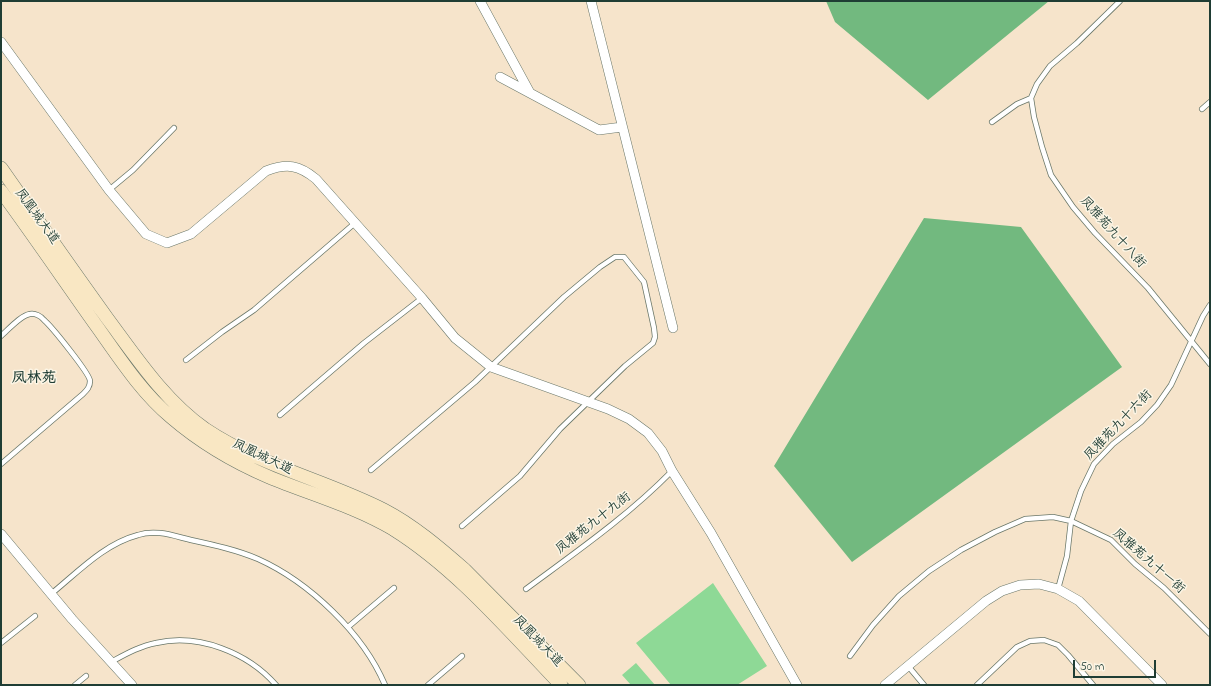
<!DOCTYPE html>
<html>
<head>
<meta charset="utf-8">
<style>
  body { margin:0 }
  #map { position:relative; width:1211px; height:686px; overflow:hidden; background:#f6e4cb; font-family:"Indie Flower",sans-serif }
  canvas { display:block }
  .frame { position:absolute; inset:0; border:2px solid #1f3d34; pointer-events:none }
  .scale { position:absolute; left:1073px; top:660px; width:83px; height:18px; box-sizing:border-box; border:2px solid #1f3d34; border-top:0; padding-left:5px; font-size:12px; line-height:14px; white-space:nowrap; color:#1f3d34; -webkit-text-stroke:3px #fcf5e5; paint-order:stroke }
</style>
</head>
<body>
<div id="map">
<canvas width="1211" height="686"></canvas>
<div class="frame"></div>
<div class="scale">50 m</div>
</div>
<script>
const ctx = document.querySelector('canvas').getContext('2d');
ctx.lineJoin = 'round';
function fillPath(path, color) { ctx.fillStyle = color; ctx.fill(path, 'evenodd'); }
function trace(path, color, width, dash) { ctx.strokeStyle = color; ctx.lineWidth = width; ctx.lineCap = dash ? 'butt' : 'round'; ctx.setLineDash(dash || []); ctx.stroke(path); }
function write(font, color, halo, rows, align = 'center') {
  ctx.font = font + ' "Indie Flower","LXGW WenKai TC",sans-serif'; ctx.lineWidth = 3; ctx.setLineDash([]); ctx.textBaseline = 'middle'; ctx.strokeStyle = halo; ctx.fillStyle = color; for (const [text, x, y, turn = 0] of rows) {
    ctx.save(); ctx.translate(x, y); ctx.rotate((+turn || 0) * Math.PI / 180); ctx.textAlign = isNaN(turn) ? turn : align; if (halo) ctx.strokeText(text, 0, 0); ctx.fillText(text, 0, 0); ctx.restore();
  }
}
const green = new Path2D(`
  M713 583 767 666 737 685H671L636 643Z
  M636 663 655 685H631L622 675Z`);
const forest = new Path2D(`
  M826 1H1049L928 100 835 22Z
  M924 218 1021 227 1122 367 852 562 774 466Z`);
const service = new Path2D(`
  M1120 1 1077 43 1050 66 1037 84 1031 98 1034 117 1042 147 1051 175 1073 207 1095 233 1148 288 1210 364
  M1202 109 1210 102
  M992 122 1017 104 1031 98
  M109 190 133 170 174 128
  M1 336C8 330 21 315 30 314 35 313 41 316 44 320 52 327 90 374 90 381 90 387 87 390 83 394L1 464
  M186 360 222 332 254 310 355 223
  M280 415 364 343 422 298
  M371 470 475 382 564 297 600 267 615 257H624L644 282 654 328 655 337 653 343 625 366 560 429 520 476 462 526
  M526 589C576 552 628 516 672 471
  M1058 589 1067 556 1071 521 1081 491 1094 464 1113 444 1141 422 1157 405 1171 385 1203 316 1210 305
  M51 594C78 572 104 544 138 535 156 529 174 536 191 540 214 545 237 550 258 559 309 582 363 633 385 685
  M348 627 394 588
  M1 643 35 616
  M850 656 873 625 899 596 929 571 961 550 995 532 1025 519 1053 517 1071 521 1111 540 1135 564 1164 588 1210 634
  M111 662C126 654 140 646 156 643 199 633 248 653 276 685
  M908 666 924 685
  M75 685 86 676
  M428 685 462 656
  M977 685 1017 647 1030 641 1044 640 1058 645 1068 655 1093 685`);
const minor = new Path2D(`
  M480 1 530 93
  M591 1 673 328
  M1 42 109 190 146 234 167 243 191 234 266 171C287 163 299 165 316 179L422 298 455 338 491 367 608 409 629 419 648 433 662 451 672 471 711 533 797 685
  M500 77 599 130 622 127
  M1 534 72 619 132 685
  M885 685 986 601 1002 591 1020 585 1039 584 1058 589 1079 601 1162 685`);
const secondary = new Path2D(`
  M1 168C36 218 71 268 107 318 136 357 164 400 205 429 260 466 325 480 384 510 413 525 440 548 465 570L579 685
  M1 191C34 236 66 283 98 328 120 359 142 393 171 417 200 442 234 462 269 477 310 494 354 506 393 529 457 569 509 631 561 685`);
const streetNames = [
  ["凤凰城大道",36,217,54],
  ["凤雅苑九十八街",1112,233,48],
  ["凤雅苑九十六街",1119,426,-46],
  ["凤凰城大道",262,458,25],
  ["凤雅苑九十九街",594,524,-38],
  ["凤雅苑九十一街",1148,562,41],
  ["凤凰城大道",537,642,46]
];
const quarterNames = [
  ["凤林苑",34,380]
];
fillPath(green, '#8ed996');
fillPath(forest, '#72b97f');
trace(service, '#6a7769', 6);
trace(minor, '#6a7769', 10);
trace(secondary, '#6a7769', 14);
trace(service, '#fff', 4.5);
trace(minor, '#fff', 9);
trace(secondary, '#f9e7c3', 13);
write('13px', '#1f3d34', '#fcf5e5', streetNames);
write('bold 15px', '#1f3d34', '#fcf5e5', quarterNames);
</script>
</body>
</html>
